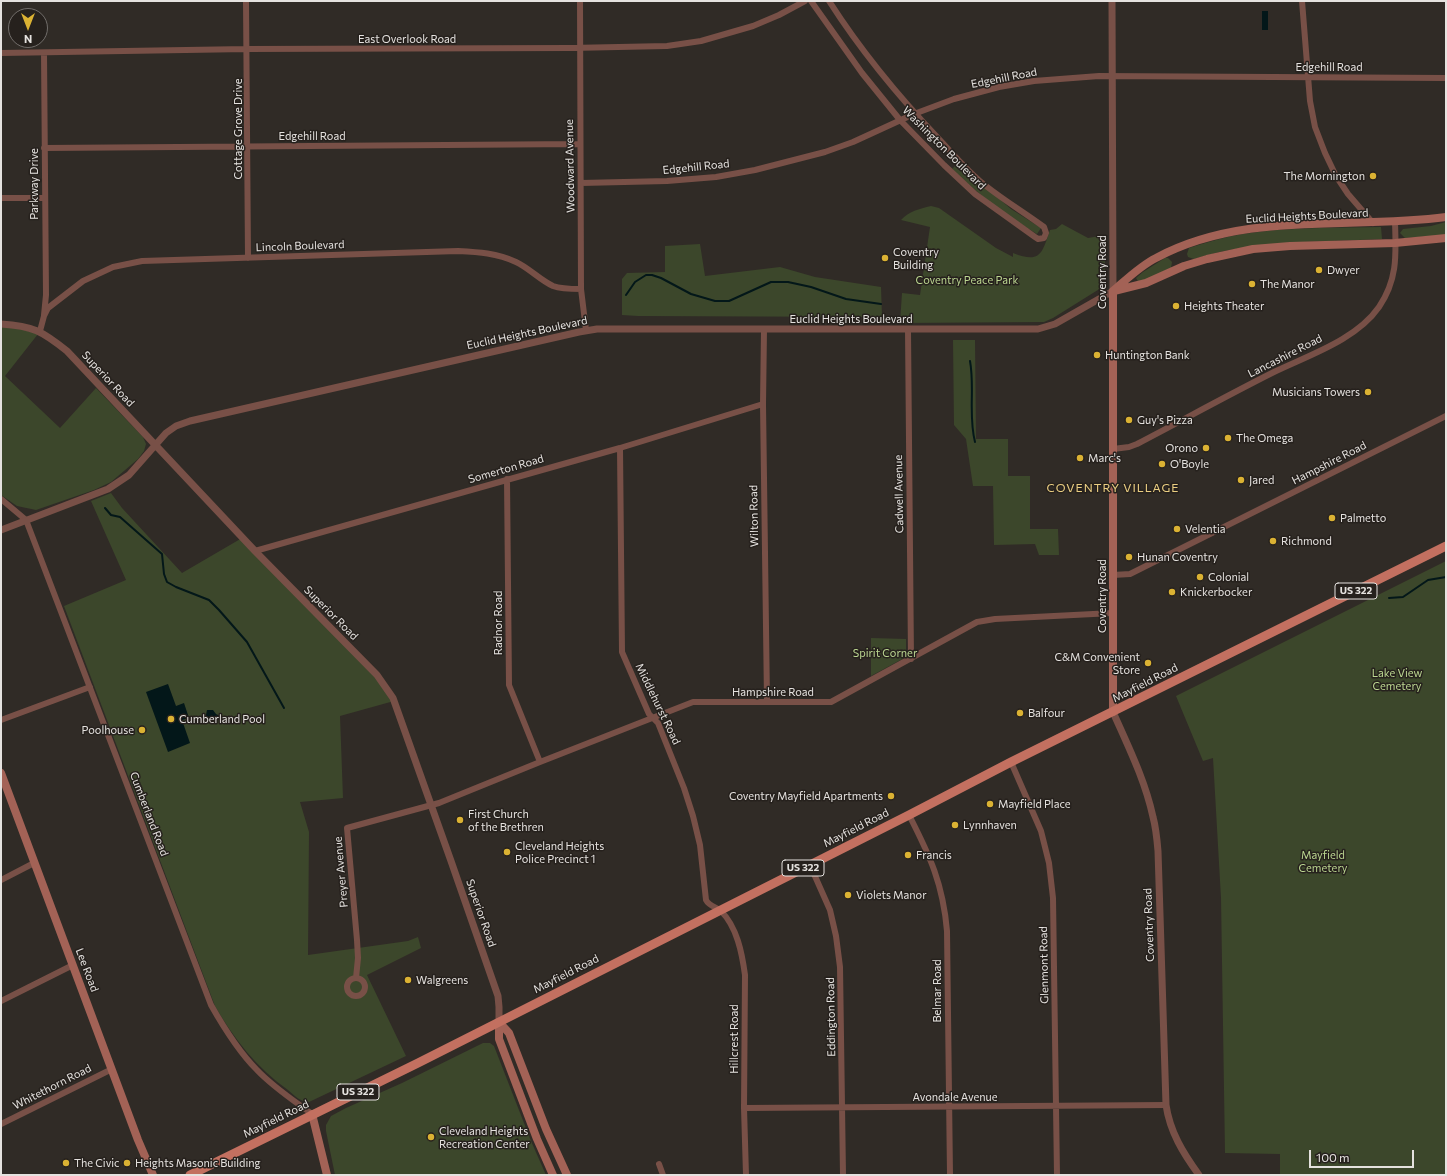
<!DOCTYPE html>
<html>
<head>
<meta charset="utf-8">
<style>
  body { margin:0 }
  #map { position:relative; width:1447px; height:1176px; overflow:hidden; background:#302b26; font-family:Commissioner,sans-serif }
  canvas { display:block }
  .frame { position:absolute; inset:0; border:2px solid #e5e2df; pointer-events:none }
  .north { position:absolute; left:8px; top:8px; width:40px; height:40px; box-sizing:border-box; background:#26211d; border:1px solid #726e6b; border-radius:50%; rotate:180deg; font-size:11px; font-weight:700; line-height:16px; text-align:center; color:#e5e2df }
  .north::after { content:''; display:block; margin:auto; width:14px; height:18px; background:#dbb233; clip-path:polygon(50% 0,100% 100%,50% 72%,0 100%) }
  .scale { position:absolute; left:1309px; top:1150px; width:105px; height:18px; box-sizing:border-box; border:2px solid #e5e2df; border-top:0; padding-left:5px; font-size:12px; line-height:14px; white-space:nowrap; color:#e5e2df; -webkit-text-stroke:3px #26211d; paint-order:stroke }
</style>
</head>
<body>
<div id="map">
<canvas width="1447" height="1176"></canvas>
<div class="frame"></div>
<div class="north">N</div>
<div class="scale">100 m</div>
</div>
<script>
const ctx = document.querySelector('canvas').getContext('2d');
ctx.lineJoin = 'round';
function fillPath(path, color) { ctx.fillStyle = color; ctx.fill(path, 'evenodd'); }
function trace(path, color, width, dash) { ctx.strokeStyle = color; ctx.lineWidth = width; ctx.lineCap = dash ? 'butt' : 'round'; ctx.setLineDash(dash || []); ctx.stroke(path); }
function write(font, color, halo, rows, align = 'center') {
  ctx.font = font + ' Commissioner,sans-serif'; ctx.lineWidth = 3; ctx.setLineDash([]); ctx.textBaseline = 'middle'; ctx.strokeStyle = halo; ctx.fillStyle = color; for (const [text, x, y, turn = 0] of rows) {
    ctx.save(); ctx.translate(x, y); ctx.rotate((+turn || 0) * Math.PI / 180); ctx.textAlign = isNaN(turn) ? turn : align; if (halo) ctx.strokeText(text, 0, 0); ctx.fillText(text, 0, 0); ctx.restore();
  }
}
const green = new Path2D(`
  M958 163 1011 209 1041 228 1037 234C1006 216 978 194 952 169Z
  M931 206 939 208 996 248 1013 257V253C1041 264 1042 253 1050 230L1056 229 1062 224 1088 238 1105 235V283L1101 288 1053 318 1044 322 900 323 902 293 920 295 930 227 901 220C909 211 919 209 931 206Z
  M1446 222V235L1405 238 1400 233 1403 229 1431 226Z
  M1381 227 1382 239C1319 242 1254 240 1194 259L1188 257 1187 254 1189 248C1207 242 1225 237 1243 234 1288 227 1335 228 1381 227Z
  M700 244 705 276 780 267 815 277 881 287 882 317 638 316 622 315V279L627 273 665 272V246Z
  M1165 258H1168L1172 262 1171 268 1139 283 1136 278 1143 272Z
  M1 326 18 328 38 334 5 376 60 428 96 388 143 437 146 444 144 451 138 459 111 482 94 490 36 510 17 506 1 495Z
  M953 340H975L976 439H1008V476H1030V529H1058L1059 555H1039L1035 544 994 545 993 486H973L966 439 954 425Z
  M111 493 122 508 182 573 242 538 377 675 394 701 340 716 343 798 300 802 309 832 308 955 408 941 418 937 421 948 367 975 406 1056 309 1102C300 1102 294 1095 288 1090 257 1068 234 1039 215 1006L64 606 126 580 91 501Z
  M1446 561V1175H1280V1154L1225 1153 1221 898 1213 758 1203 761 1176 696Z
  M871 638 906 639V657L871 676Z
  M483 1043H490L494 1046 531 1141 546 1175H335L326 1131V1125L331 1116 346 1108 402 1083Z`);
const water = new Path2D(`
  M1262 11H1268V30H1262Z
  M168 684 176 706 184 703 189 718 182 720 190 743 168 752 146 692Z
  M207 710H213L216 714 220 716V719L217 720 214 718 211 719 210 722 207 723 205 720Z`);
const stream = new Path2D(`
  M626 295 635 282 646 275H652L661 278 691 294 715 301H729L771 282H788L811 287 846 299 881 304
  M970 361C975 388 968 415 975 442
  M105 508 111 515 120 517 162 554 164 574 167 582 176 587 209 600 219 610 247 642 284 708
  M1389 598 1403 597 1428 580 1446 577`);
const minor = new Path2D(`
  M246 1 248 258
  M580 1 581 289 586 330
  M811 1 862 73 900 120 944 165 975 194 1035 237 1038 239 1044 238 1046 233 1044 227C1025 213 1005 201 986 186 969 173 954 155 939 139 898 96 861 51 829 1
  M1302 1 1310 101 1315 127 1325 153 1336 176 1348 194 1373 223
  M1 53 247 49 570 48 667 46 701 41 753 26 779 15 805 1
  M44 148 579 144
  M581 183 667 181 716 177 755 170 825 152 853 142 914 114 954 99 999 87 1034 81 1099 76 1446 78
  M1 198H44
  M44 315 46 295 44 53
  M764 330 763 404 767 701
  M908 330 911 659
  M40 331 44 316 48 308 83 281 113 267 142 261 458 251C478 252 497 253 516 262 529 268 540 280 553 286 561 289 572 289 581 289
  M620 448 622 652 649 714 658 723 684 788 693 816 700 845 706 900C709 906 716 907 721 911 737 927 742 953 745 975L744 1108 746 1175
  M1113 449 1129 447 1137 444C1183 420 1228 395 1274 372 1309 355 1356 340 1379 307 1398 279 1396 254 1395 222
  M507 479 509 685 540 762
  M1 499 26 520 211 1005C224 1028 238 1051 257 1070 273 1087 293 1100 312 1114
  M255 551 620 448 763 404
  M1113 575 1130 574 1446 416
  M1 720 90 687
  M1011 762 1041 831 1049 863 1053 898 1057 1175
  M909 815C930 856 943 884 947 931L950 1175
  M810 865 830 910 836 936 840 967 843 1175
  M1 880 34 863
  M347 987a9 9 0 1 1 18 0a9 9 0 1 1-18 0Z
  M356 978 358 958 357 940 347 828 439 803 540 762 693 702H831L977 622 995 619 1113 613
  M1 1001 73 965
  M744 1108 1166 1105
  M1 1124 112 1069
  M659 1164 663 1175`);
const tertiary = new Path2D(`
  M1 324C33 326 42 331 67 351L255 551 377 675 393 698 451 861 498 996 499 1007V1022
  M1 530 108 489 129 475 166 433 176 426 190 421 579 332 597 329H1038L1055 324 1113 291 1112 1
  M1113 712C1128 746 1145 780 1153 817 1156 828 1157 839 1158 851L1166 1105C1170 1132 1183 1153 1199 1175`);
const secondary = new Path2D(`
  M1113 291V712
  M1113 291C1127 279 1140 266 1156 258 1245 210 1350 230 1446 217
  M1114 291 1146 283 1184 266 1207 259 1253 249 1290 246 1395 243 1446 238
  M1 773 138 1140 153 1175
  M499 1022 509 1033 546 1129 567 1175
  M499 1022V1039L537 1139 553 1175
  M312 1114 327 1175`);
const primary = new Path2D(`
  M190 1175 418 1063 909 815 1011 762 1446 546`);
const markers = [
  [1373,176,4,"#dbb233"],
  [885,258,4,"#dbb233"],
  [1319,270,4,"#dbb233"],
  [1252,284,4,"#dbb233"],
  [1176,306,4,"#dbb233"],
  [1097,355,4,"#dbb233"],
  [1368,392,4,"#dbb233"],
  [1129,420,4,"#dbb233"],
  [1228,438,4,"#dbb233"],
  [1206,448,4,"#dbb233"],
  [1080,458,4,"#dbb233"],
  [1162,464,4,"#dbb233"],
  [1241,480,4,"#dbb233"],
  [1332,518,4,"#dbb233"],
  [1177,529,4,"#dbb233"],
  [1273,541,4,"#dbb233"],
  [1129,557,4,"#dbb233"],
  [1200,577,4,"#dbb233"],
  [1172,592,4,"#dbb233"],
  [1148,663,4,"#dbb233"],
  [1020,713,4,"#dbb233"],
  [171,719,4,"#dbb233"],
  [142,730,4,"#dbb233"],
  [891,796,4,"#dbb233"],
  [990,804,4,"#dbb233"],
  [460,820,4,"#dbb233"],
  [955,825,4,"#dbb233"],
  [507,852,4,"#dbb233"],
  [908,855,4,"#dbb233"],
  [848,895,4,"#dbb233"],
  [408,980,4,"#dbb233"],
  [431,1137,4,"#dbb233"],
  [66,1163,4,"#dbb233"],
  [127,1163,4,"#dbb233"]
];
const shields = [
  [1356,591,42],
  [803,868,42],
  [358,1092,42]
];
const shieldNames = [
  ["US 322",1356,591],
  ["US 322",803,868],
  ["US 322",358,1092]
];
const streetNames = [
  ["East Overlook Road",407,39],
  ["Edgehill Road",1329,67],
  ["Edgehill Road",1004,78,-11],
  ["Cottage Grove Drive",238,129,-90],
  ["Edgehill Road",312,136],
  ["Washington Boulevard",944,148,45],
  ["Woodward Avenue",570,166,-91],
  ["Edgehill Road",696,167,-6],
  ["Parkway Drive",34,184,-90],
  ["Euclid Heights Boulevard",1307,216,-3],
  ["Lincoln Boulevard",300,246,-2],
  ["Coventry Road",1102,272,-90],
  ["Euclid Heights Boulevard",851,319],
  ["Euclid Heights Boulevard",527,333,-12],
  ["Lancashire Road",1285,356,-27],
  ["Superior Road",108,379,47],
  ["Hampshire Road",1329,463,-27],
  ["Somerton Road",506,469,-16],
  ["Cadwell Avenue",899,494,-91],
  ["Wilton Road",754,516,-91],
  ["Coventry Road",1102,596,-90],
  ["Superior Road",331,613,45],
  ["Radnor Road",498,623,-90],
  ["Mayfield Road",1145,683,-27],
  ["Hampshire Road",773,692],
  ["Middlehurst Road",658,704,64],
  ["Cumberland Road",149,814,69],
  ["Mayfield Road",856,828,-27],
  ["Preyer Avenue",341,872,-95],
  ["Superior Road",481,913,71],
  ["Coventry Road",1149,925,-92],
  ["Glenmont Road",1044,965,-91],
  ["Lee Road",87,970,69],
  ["Mayfield Road",566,974,-27],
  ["Belmar Road",937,991,-90],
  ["Eddington Road",831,1017,-91],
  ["Hillcrest Road",734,1039,-90],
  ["Whitethorn Road",52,1087,-27],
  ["Avondale Avenue",955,1097],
  ["Mayfield Road",276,1119,-26]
];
const poiNames = [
  ["The Mornington",1365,176,"right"],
  ["Coventry",893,252],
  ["Building",893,265],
  ["Dwyer",1327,270],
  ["The Manor",1260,284],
  ["Heights Theater",1184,306],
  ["Huntington Bank",1105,355],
  ["Musicians Towers",1360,392,"right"],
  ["Guy's Pizza",1137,420],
  ["The Omega",1236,438],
  ["Orono",1198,448,"right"],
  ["Marc's",1088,458],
  ["O'Boyle",1170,464],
  ["Jared",1249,480],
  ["Palmetto",1340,518],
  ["Velentia",1185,529],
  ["Richmond",1281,541],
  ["Hunan Coventry",1137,557],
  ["Colonial",1208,577],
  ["Knickerbocker",1180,592],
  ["C&M Convenient",1140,657,"right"],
  ["Store",1140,670,"right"],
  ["Balfour",1028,713],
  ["Cumberland Pool",179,719],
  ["Poolhouse",134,730,"right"],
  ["Coventry Mayfield Apartments",883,796,"right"],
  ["Mayfield Place",998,804],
  ["First Church",468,814],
  ["of the Brethren",468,827],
  ["Lynnhaven",963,825],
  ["Cleveland Heights",515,846],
  ["Police Precinct 1",515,859],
  ["Francis",916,855],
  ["Violets Manor",856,895],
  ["Walgreens",416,980],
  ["Cleveland Heights",439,1131],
  ["Recreation Center",439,1144],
  ["The Civic",74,1163],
  ["Heights Masonic Building",135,1163]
];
const parkNames = [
  ["Coventry Peace Park",967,280],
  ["Spirit Corner",885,653],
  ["Lake View",1397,673],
  ["Cemetery",1397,686],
  ["Mayfield",1323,855],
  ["Cemetery",1323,868]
];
const neighbourhoodNames = [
  ["COVENTRY VILLAGE",1113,488]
];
fillPath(green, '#3c472b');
fillPath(water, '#031719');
trace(stream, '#031719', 2);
trace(minor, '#785047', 6);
trace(tertiary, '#785047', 7);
trace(secondary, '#a36256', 8);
trace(primary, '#c37060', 9);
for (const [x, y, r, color] of markers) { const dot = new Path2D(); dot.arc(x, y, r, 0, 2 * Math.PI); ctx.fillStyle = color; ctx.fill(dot); trace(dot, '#26211d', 1.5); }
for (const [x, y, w] of shields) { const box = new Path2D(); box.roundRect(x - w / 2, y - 8, w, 16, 3); ctx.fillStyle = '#26211d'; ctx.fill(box); trace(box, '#e5e2df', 1); }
write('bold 10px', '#e5e2df', null, shieldNames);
write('11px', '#e5e2df', '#26211d', streetNames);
write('11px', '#e5e2df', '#26211d', poiNames, 'left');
write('11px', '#bcd791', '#26211d', parkNames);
ctx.letterSpacing = '1px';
write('12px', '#eace82', '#26211d', neighbourhoodNames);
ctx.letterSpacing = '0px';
</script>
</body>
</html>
